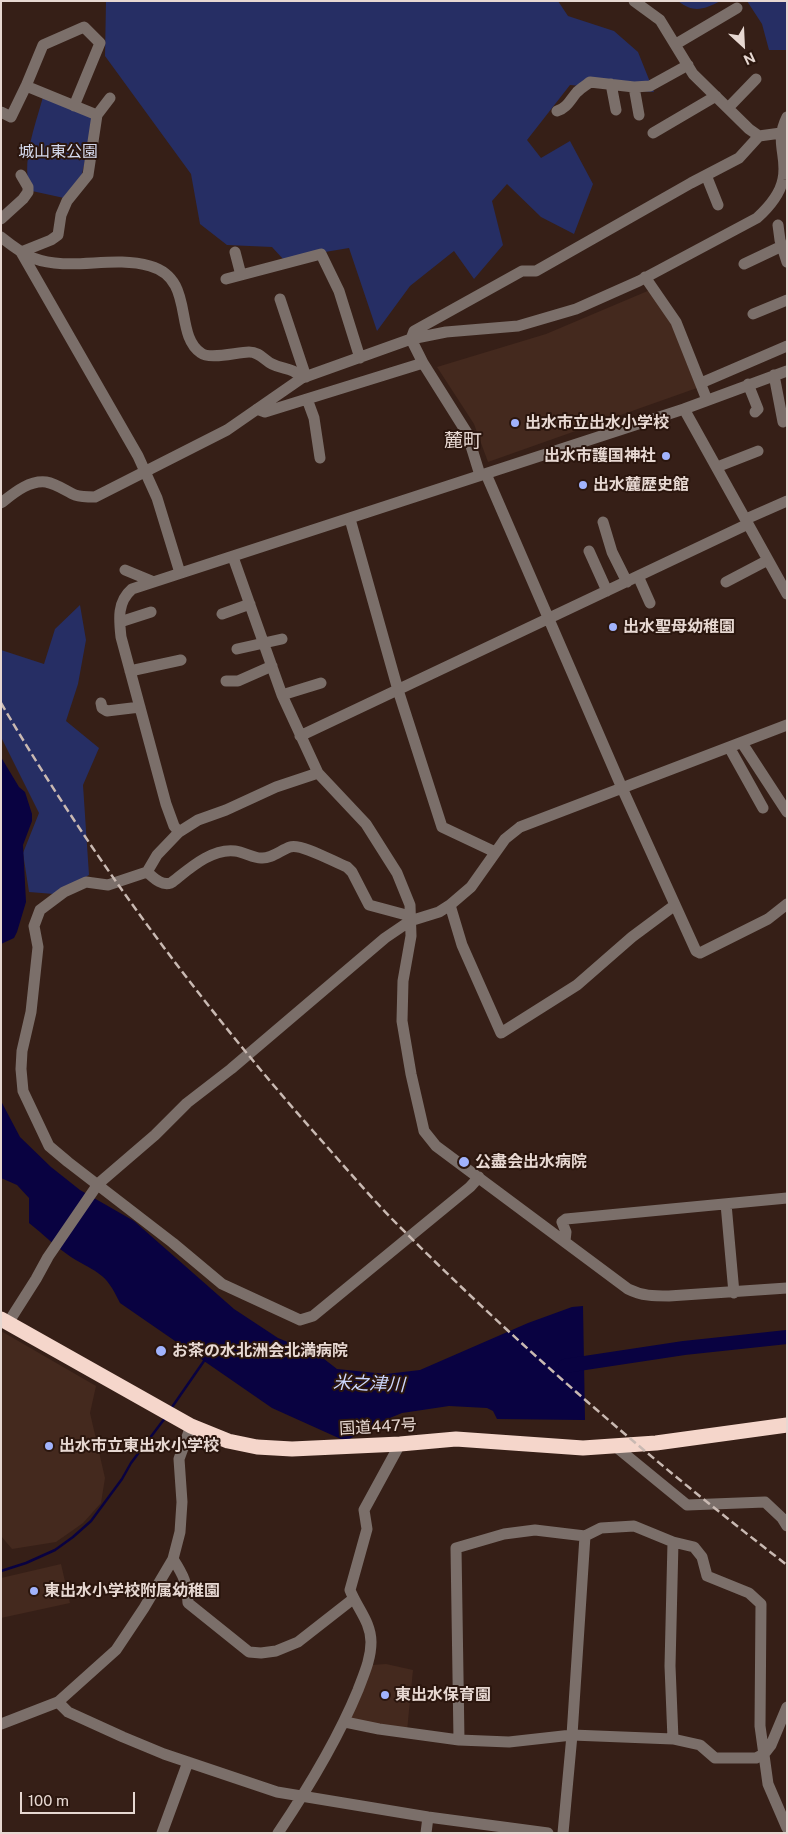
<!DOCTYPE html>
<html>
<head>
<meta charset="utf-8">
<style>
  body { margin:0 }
  #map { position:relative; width:788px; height:1834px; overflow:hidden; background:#361f17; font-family:"Public Sans",sans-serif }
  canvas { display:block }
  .frame { position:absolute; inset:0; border:2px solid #e7d8d2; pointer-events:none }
  .north { position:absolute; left:718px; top:20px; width:50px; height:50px; -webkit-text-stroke:4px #2b160e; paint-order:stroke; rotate:155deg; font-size:14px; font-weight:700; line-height:20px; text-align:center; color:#e7d8d2 }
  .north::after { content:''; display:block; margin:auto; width:18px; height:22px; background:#e7d8d2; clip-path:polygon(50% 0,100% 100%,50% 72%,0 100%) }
  .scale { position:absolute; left:20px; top:1792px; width:115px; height:22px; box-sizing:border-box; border:2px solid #e7d8d2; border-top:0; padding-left:6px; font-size:15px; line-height:18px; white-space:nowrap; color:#e7d8d2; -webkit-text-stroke:4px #2b160e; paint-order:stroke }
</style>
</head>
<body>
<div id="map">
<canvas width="788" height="1834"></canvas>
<div class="frame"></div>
<div class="north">N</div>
<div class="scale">100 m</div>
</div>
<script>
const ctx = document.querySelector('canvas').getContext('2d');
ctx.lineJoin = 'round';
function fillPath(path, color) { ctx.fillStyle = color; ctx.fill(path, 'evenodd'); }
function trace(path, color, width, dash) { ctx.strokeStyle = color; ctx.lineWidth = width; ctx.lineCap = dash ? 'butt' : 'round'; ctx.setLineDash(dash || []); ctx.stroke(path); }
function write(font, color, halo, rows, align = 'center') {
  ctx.font = font + ' "Public Sans","Noto Sans JP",sans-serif'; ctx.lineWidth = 4; ctx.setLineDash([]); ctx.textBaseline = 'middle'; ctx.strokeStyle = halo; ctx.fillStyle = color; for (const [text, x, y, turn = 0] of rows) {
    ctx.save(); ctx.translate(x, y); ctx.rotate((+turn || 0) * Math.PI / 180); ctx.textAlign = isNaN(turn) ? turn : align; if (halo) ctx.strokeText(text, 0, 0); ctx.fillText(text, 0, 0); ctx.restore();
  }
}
const built = new Path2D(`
  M650 290 684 344 697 388 488 462 474 424 437 367 546 334Z
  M1 1331 96 1386 90 1413 105 1478 101 1503 83 1523 56 1542 12 1549 1 1536Z
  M61 1564 70 1603 1 1618V1578Z
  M386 1664 413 1670 407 1731 350 1721 372 1665Z`);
const green = new Path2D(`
  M106 1H558L568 16 614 31 638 52 654 92 570 85 527 140 541 158 570 141 593 184 574 234 541 217 507 184 492 201 503 245 474 279 454 251 410 286 377 331 349 248 283 259 272 247 227 245 200 224 191 174 105 56Z
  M678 1H721C703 9 695 14 678 1Z
  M747 1H787V50H769L762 24Z
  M43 97 92 116 94 122 81 178 64 198 32 191C19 167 36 123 43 97Z
  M80 605 86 640 78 684 66 721 99 748 83 785 89 875 54 894 29 892 23 853 39 813 1 737V650L44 664 55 629Z`);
const water = new Path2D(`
  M1 757 19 787 25 792 32 814V821L23 845 26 902 17 932 14 938 1 944Z
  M1 1101 20 1137 51 1167 80 1190 134 1221 234 1309 278 1338 319 1355 337 1369 386 1374 420 1370 528 1323 572 1307 583 1306 585 1420 497 1419 493 1411 487 1408 449 1406 402 1413 373 1425 348 1440H343L272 1408 120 1303C105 1271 98 1274 71 1257 56 1247 43 1234 29 1223V1198L17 1185 1 1178Z`);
const stream = new Path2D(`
  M170 1410 204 1361
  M1 1571 26 1563 55 1550 73 1537 91 1521 122 1479 131 1463 165 1418`);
const river = new Path2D(`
  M565 1366 684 1348 787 1337`);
const minor = new Path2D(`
  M634 1 660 20 693 74 749 129 759 136
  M676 44 737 8
  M611 84 616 110
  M634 87 639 115
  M74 106 100 43 84 27 43 45 26 86 97 115 88 175 67 201 61 215 58 235 51 240 21 252 138 456 157 498 180 573
  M728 108 756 79
  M557 111C567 108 570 100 577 92 581 88 586 85 590 82L634 87 650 86 688 65
  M1 112 11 117 26 86
  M97 115 110 98
  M653 133 716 96
  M706 175 718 205
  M1 219 23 199 28 192V187L21 175
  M778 225 780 240 787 262
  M1 237C11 245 21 253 33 258 70 272 111 255 150 266 196 279 173 334 201 353 210 360 237 352 249 352 260 352 264 360 272 364 284 370 292 367 302 378
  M235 252 241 275
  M744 264 782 246
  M645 277 676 322 707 400
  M226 279 321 254 339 291 360 358
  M280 299 306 377
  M753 314 787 300
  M774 375 783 422
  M701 383 787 346
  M748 384 758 409 755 412
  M307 399 314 418 320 458
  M257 409 265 412 423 363
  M684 409 787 594
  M717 467 758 451
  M486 474 622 788 696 951 700 953 768 919 787 904
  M480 475 467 433 423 363 411 339 414 331 522 271H536L691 183 739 158 759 136 781 133
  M1 503C14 493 29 480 46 482 57 484 66 491 75 495 81 497 88 497 95 497L227 430 302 378 411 339 446 332 518 326 576 309 639 281 757 218C768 208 780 195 783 179 788 156 774 143 787 117
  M350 519 398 690 442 827 495 852
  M746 519 787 501
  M603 522 612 552 627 582
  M589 551 607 591
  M233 557 282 695 318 773 366 824 397 873 410 905 411 936 403 981 402 1021 411 1074 422 1122 424 1131 436 1146 628 1289C642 1296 654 1296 669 1296L787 1288
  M125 570 154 582
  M638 576 650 603
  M726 582 768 560
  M222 614 250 604
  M120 622 151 612
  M237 649 282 639
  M130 671 181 660
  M226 681H238L272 666
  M282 695 321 683
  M101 703 102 708 107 711 140 707
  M300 736 748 524
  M742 743 787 812
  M729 747 763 808
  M318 773 276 787 226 810 198 820 179 832 157 855 147 872 108 885 86 882 64 892 40 910 34 926 38 947 31 1012 22 1051 21 1069 23 1091 49 1146 68 1162 173 1243 222 1284 300 1320 313 1316 470 1187 479 1177
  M179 832 174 826 166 804 121 637C119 619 117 602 132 589L684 409 787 371
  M147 872C154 878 161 886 171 883 188 870 211 848 235 851 244 852 253 858 261 858 271 859 281 850 290 847 301 843 334 862 347 867L352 872 369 905 410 916
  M450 905 462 945 501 1033 577 985 632 937 675 905
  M726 1204 734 1293
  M565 1241 566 1232 562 1222 566 1219 787 1198
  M8 1323 36 1279 48 1257 98 1184 155 1135 187 1103 231 1069 385 938 410 921 439 912 450 905 471 887 505 839 520 827 787 725
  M615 1446 687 1505 765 1502 782 1518 787 1526
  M173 1559C184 1576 187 1583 188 1603L249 1652 261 1653 276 1651 298 1642 353 1599
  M58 1702 68 1712 123 1737 164 1754 277 1792 428 1817 548 1833
  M345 1722 379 1729 459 1740 509 1742 572 1735 673 1739 700 1745 715 1758H756L764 1754 771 1745 787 1707
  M1 1724 58 1702 116 1650 144 1608 173 1559 180 1532 182 1502 179 1459 191 1426
  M673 1739 670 1666 673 1542
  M459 1740 456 1548 504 1534 535 1530 585 1536 601 1528 634 1526 673 1542 694 1547 702 1557 707 1576 749 1593 761 1604 760 1726 768 1784 787 1828
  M162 1833 188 1762
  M278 1833C309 1787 337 1741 358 1690 364 1674 371 1659 371 1642 371 1622 357 1608 350 1590L367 1529 364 1510 400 1444
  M426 1833 428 1817
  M563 1833 572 1735 585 1536`);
const highway = new Path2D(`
  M1 1319 191 1426 228 1441 257 1447 292 1449 400 1444 456 1439 583 1448 656 1443 787 1425`);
const rail = new Path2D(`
  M1 703C90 855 197 999 313 1131 339 1160 365 1191 392 1219 515 1343 648 1458 787 1565`);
const markers = [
  [515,423,5,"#a1b3fd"],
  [666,456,5,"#a1b3fd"],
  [583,485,5,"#a1b3fd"],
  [613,627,5,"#a1b3fd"],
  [464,1162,6,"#a1b3fd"],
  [161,1351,6,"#a1b3fd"],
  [49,1446,5,"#a1b3fd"],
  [34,1591,5,"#a1b3fd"],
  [385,1695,5,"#a1b3fd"]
];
const parkNames = [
  ["城山東公園",58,152]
];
const poiNames = [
  ["出水市立出水小学校",525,423],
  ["出水市護国神社",656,456,"right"],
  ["出水麓歴史館",593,485],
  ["出水聖母幼稚園",623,627],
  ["公盡会出水病院",475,1162],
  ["お茶の水北洲会北満病院",172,1351],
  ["出水市立東出水小学校",59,1446],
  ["東出水小学校附属幼稚園",44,1591],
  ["東出水保育園",395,1695]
];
const streetNames = [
  ["国道447号",378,1427,-3]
];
const waterNames = [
  ["米之津川",369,1384,2]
];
const quarterNames = [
  ["麓町",463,441]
];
fillPath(built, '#44291e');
fillPath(green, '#262e64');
fillPath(water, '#090241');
trace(stream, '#090241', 2.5);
trace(river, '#090241', 14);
trace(minor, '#7b6f6a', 11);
trace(highway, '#f5d6cb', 15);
trace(rail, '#c9b9b2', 2.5, [8, 4]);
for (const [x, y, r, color] of markers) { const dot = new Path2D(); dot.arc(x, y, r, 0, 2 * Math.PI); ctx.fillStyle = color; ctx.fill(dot); trace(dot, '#2b160e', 2); }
write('16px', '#d6dbef', '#2b160e', parkNames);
write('bold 16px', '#e7d8d2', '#2b160e', poiNames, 'left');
write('16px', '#e7d8d2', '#2b160e', streetNames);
write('italic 18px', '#cdd7ff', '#2b160e', waterNames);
write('19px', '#e7d8d2', '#2b160e', quarterNames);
</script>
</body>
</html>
